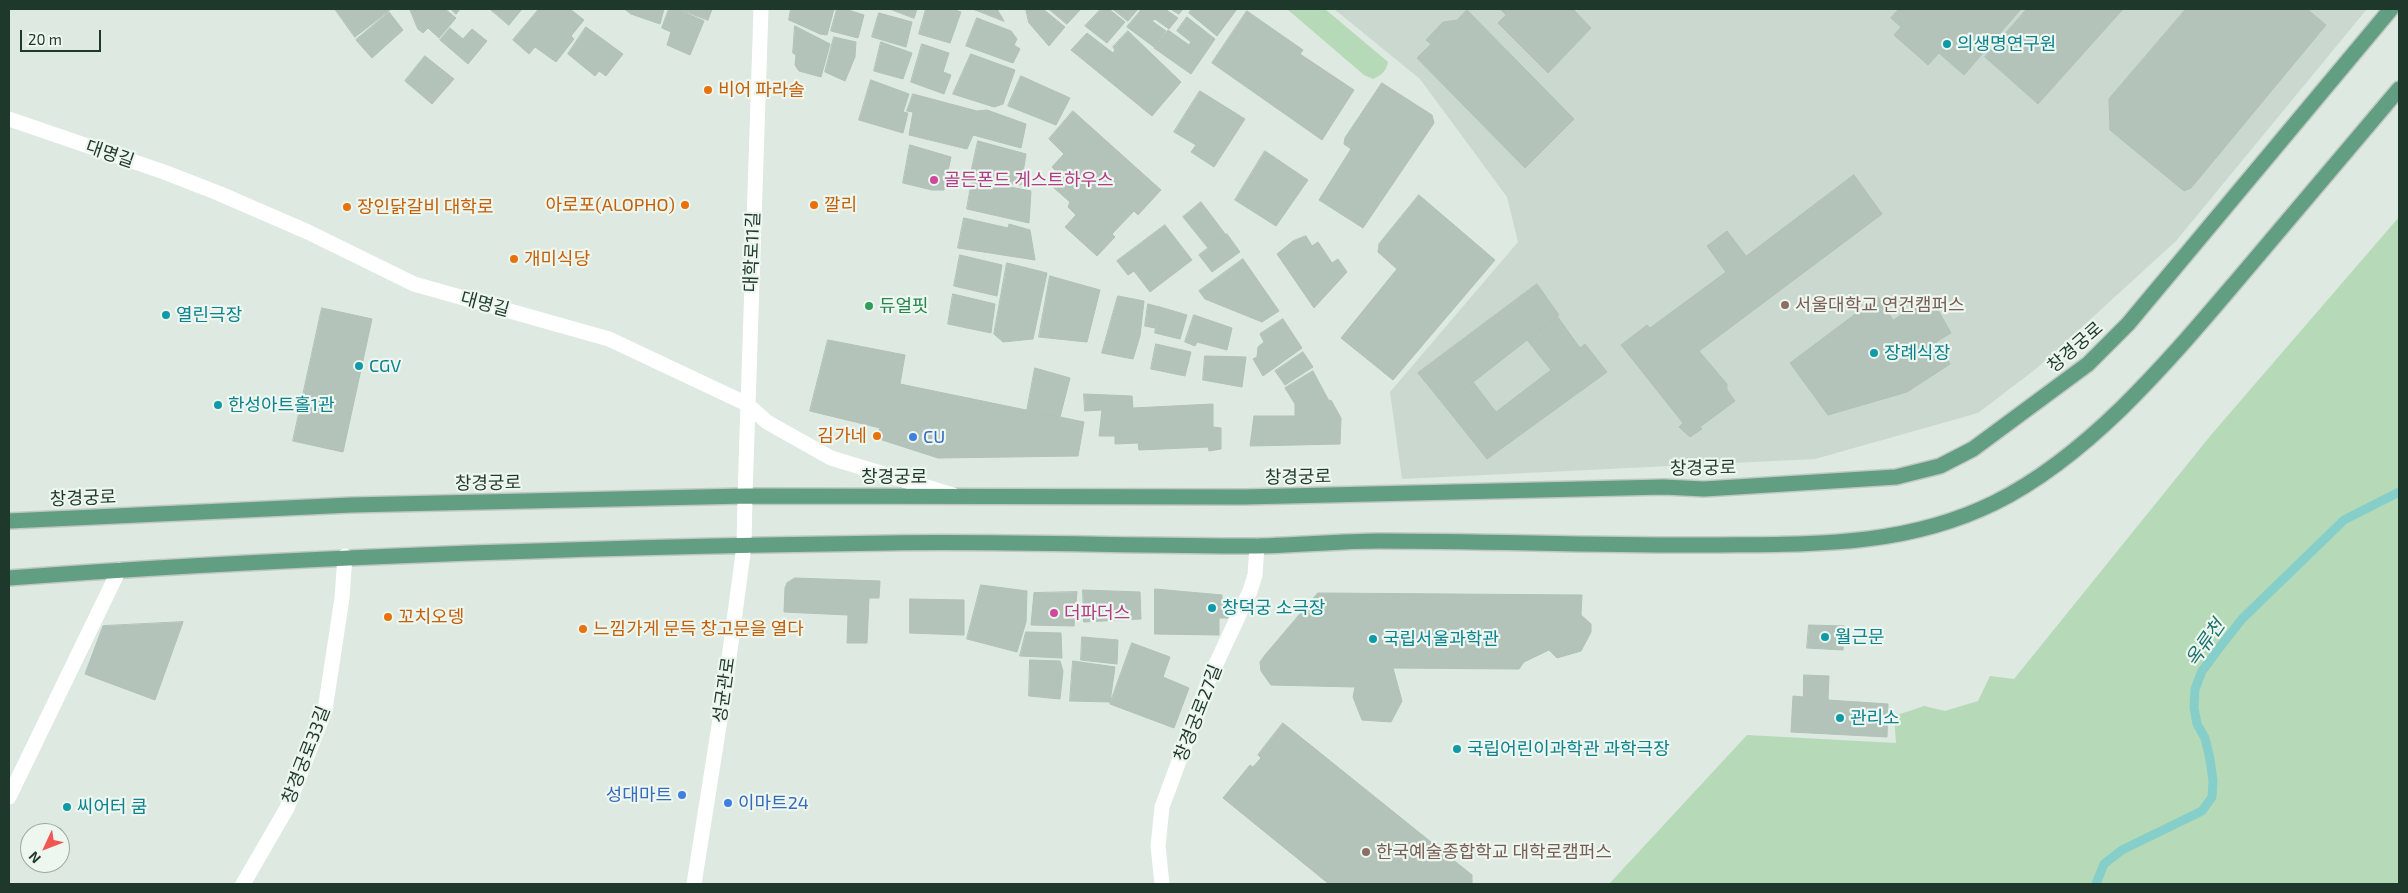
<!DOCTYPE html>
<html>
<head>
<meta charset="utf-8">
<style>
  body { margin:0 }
  #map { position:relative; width:2408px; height:893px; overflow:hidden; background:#dde9e1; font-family:"Exo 2",sans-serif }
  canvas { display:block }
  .frame { position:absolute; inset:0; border:10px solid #1f382c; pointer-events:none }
  .north { position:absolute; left:20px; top:823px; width:50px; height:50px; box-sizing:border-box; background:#edf6ef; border:1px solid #9baaa1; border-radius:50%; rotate:227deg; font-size:14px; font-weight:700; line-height:20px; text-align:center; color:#1f382c }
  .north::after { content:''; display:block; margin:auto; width:18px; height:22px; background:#f05854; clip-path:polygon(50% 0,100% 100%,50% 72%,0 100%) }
  .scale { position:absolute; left:20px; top:30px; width:81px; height:22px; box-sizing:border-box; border:2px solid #1f382c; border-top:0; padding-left:6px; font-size:15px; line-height:18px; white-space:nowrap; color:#1f382c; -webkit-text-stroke:4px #edf6ef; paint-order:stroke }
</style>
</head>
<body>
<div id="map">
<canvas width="2408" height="893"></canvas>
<div class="frame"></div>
<div class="north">N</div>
<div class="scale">20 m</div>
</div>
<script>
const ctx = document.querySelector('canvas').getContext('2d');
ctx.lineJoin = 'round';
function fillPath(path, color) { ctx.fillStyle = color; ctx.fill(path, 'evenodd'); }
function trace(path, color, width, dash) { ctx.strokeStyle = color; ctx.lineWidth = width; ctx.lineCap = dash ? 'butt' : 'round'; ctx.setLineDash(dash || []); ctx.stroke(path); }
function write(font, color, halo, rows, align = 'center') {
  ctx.font = font + ' "Exo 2","Noto Sans KR",sans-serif'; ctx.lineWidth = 4.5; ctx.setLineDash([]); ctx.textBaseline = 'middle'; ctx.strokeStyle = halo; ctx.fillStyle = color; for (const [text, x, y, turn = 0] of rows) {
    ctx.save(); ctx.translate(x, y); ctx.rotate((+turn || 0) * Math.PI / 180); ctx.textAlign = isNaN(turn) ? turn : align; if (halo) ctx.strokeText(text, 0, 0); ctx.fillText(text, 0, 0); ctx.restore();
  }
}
const built = new Path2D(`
  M1334 9H2367L2176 241 2037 368 1978 413 1815 459 1402 479 1390 392 1518 242 1507 197 1420 79Z`);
const green = new Path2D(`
  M1287 9H1325L1388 62C1386 71 1382 75 1373 79L1364 75Z
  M2399 217V884H1609L1747 735 1896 743 1894 716 1924 706 1945 711 1978 701 1990 676 2014 679 2211 435Z`);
const stream = new Path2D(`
  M2096 884 2104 864 2122 850 2202 811 2212 797 2213 781 2210 759 2205 738 2197 724 2194 708 2195 689 2202 671 2220 647 2242 619 2344 520 2399 492`);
const building = new Path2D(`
  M335 9H391L355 37Z
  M410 9H445L456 18 439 38 428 28 423 33 418 29Z
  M451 9H460L456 14Z
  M490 9H522L509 25Z
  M539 9H570L584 20 571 36 574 39 556 62 535 47 529 54 513 40Z
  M625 9H664L660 24 631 14Z
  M669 9H677L704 21 690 55 667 45 671 32 662 28Z
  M679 9H712L708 20Z
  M791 9H834L827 35 820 34 789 20Z
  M837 9H845L864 15 858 38 831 31Z
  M890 9H917L914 18Z
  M926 9H952L961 12 950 43 919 34Z
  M973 9H997L1004 21Z
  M1026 9H1043L1065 27 1049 46 1029 23Z
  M1049 9H1081L1067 24Z
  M1101 9H1109L1125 22 1107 43 1085 26Z
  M1113 9H1138L1128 21Z
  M1142 9H1165L1178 18 1169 29 1155 19 1152 21 1166 31 1154 47 1127 27Z
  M1171 9H1183L1179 14Z
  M1192 9H1237L1217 36 1189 13Z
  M1500 9H1573L1591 28 1548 73 1498 23 1506 15Z
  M1899 9H2021L1964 75 1939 53 1928 65 1894 35 1901 27 1891 18Z
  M2027 9H2123L2038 104 1985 57Z
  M2186 9H2307L2326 25 2191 188 2184 191 2110 130 2109 99Z
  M1467 10 1574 119 1525 168 1417 58 1431 44 1426 40 1443 22 1457 20Z
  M1247 11 1303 50 1300 54 1354 90 1322 140 1212 63Z
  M389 12 403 30 372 58 356 40Z
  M879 13 912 22 906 47 872 37Z
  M1187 17 1215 39 1191 74 1154 48 1168 30 1189 45 1191 42 1177 31Z
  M977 18 1011 31 1017 39 1014 45 1020 49 1013 63 966 46Z
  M795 26 830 44 821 77 799 71 795 65 796 55 793 53Z
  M586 27 623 54 606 76 599 71 595 76 568 54Z
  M450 28 463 39 472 29 487 41 468 64 440 40Z
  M1128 31 1181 82 1152 116 1071 50 1087 33 1113 53 1115 50 1113 47Z
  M834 37 856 42 855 57 845 81 825 72Z
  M881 42 912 53 903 79 874 71Z
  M922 44 949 53 943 72 951 75 944 94 911 82Z
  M971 54 1015 70 1003 104 994 107 953 94Z
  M425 56 454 79 432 104 405 81Z
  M1021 76 1070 98 1056 125 1008 106Z
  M871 80 909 94 903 112 908 113 903 133 859 120Z
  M1382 83 1432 115 1434 123 1363 228 1319 200 1351 149 1344 144 1345 138Z
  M1200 91 1245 119 1214 167 1191 152 1196 145 1174 132Z
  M913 94 977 111 987 110 1026 124 1021 148 973 135 967 149 909 135 913 112 907 111Z
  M1073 111 1161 190 1138 215 1134 211 1112 234 1115 237 1097 256 1065 227 1076 215 1068 207 1070 202 1053 187 1063 178 1052 167 1064 154 1049 139Z
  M978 141 1026 154 1021 185 970 178Z
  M910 145 951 157 944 190H932L903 183Z
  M1265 151 1308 180 1276 226 1235 200Z
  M1854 175 1882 214 1699 351 1727 384V390L1735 401 1700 427 1702 429 1690 437 1679 427 1683 423 1621 345 1647 325 1650 328 1726 272 1707 246 1727 231 1746 256Z
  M972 180 1031 191 1029 223 967 209Z
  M1419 195 1495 260 1393 380 1341 338 1397 269 1378 252 1379 244Z
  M1201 202 1226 235 1208 248 1183 217Z
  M964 218 1008 228 1009 224 1030 230 1035 260 958 248Z
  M1165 225 1192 260 1150 292 1134 271 1128 275 1117 261Z
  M1227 234 1240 252 1212 272 1199 255Z
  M1306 236 1312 246 1318 242 1332 263 1338 259 1347 272 1314 308 1277 254 1293 241Z
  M960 255 1002 265 997 296 954 286Z
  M1243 259 1279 311 1262 322 1205 299 1199 291Z
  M1007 263 1047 273 1033 339 1003 342 994 334Z
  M1050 276 1100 290 1087 342 1039 337Z
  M1537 284 1559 315 1444 405 1418 373Z
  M953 294 995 304 991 333 948 324Z
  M1118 296 1144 301 1140 336 1133 359 1102 353Z
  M1930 296 1951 333 1936 342 1950 364 1907 392 1828 415 1790 363 1878 297 1893 320Z
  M1148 304 1160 307 1155 328 1145 326Z
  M1160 307 1187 315 1180 339 1155 333Z
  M322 308 372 319 343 452 293 441Z
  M1194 315 1232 328 1227 350 1197 342 1195 346 1185 342Z
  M1557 316 1580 348 1585 344 1607 372 1487 459 1444 405 1473 382 1496 412 1551 370 1527 340Z
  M1283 319 1302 348 1263 376 1253 359 1257 357 1258 347 1264 342 1260 334Z
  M828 340 905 355 900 384 1084 422 1078 456 938 458 876 438 880 428 810 411Z
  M1156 344 1191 352 1185 376 1151 369Z
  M1303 352 1313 367 1285 385 1275 371Z
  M1205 356 1246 357 1242 387 1203 380Z
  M1035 368 1070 378 1060 417 1027 411Z
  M1313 371 1329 401 1331 400 1341 418 1340 444 1250 446 1254 416H1295V404L1285 388Z
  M1084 394 1132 396 1133 408 1213 404V427L1221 428V449L1209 451 1208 447 1139 450 1138 443 1115 444V436H1099L1102 410 1085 411Z
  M795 578 880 581 879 598H869L867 643H847L848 615 784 612 785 588 787 583Z
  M981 585 1027 591 1026 622 1017 652 967 639Z
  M1155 589 1222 595V600L1229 605 1228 618H1219V635L1155 634Z
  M1083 590 1140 592 1141 619 1084 622Z
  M1077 592 1074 626 1031 625 1034 593Z
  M1318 593 1582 595 1581 615 1591 624V632L1581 651 1557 658 1549 650 1524 662 1519 669 1393 668 1402 701 1391 722 1362 720 1353 697 1355 687 1271 685 1261 671 1260 662 1265 655Z
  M910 599 964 600V635L910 633Z
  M183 622 155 700 85 674 103 626Z
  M1809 625 1844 626 1843 650 1807 648Z
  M1026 632 1061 633 1062 658 1020 656Z
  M1082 637 1118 640 1117 664 1081 660Z
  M1132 643 1170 657 1163 677 1189 688 1174 728 1110 704Z
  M1030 660 1060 661 1063 671 1060 699 1029 696Z
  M1073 661 1115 667 1110 702 1070 701Z
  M1804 675 1829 676 1828 700 1888 704 1887 737 1791 732 1793 696 1803 697Z
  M1283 723 1472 875V884H1329L1223 798 1250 765 1253 767 1261 758 1258 755Z`);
const minor = new Path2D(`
  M9 119 164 172 218 193 308 232 414 284 609 339 747 404 767 422 831 458 953 495
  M745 496 761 9
  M9 797 119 570
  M243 884 287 808 325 710 342 598 345 556
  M1162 884 1158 846 1162 807 1210 677 1250 591 1255 575 1257 546`);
const tertiary = new Path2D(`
  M694 884 725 688 744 546 745 496`);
const primary = new Path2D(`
  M9 521 351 505 745 496 1244 497 1664 487 1704 489 1896 477 1940 466 1973 449 2088 364 2128 324 2391 9
  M9 578C301 556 594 547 888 543 1008 541 1129 546 1250 546 1293 546 1336 541 1379 541 1491 541 1603 546 1715 545 1812 544 1904 547 1994 503 2091 455 2171 358 2240 277 2293 214 2346 152 2399 89`);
const markers = [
  [1947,44,5,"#0f9aa8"],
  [708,90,5,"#e8710a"],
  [934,180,5,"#d1479c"],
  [685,205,5,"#e8710a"],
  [814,205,5,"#e8710a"],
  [347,207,5,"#e8710a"],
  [514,259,5,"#e8710a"],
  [1785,305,5,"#8d6e63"],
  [869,306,5,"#2e9e5b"],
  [166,315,5,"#0f9aa8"],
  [1874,353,5,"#0f9aa8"],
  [359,366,5,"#0f9aa8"],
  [218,405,5,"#0f9aa8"],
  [877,436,5,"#e8710a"],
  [913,437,5,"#3f7fe0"],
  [1212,608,5,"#0f9aa8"],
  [1054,613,5,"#d1479c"],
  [388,617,5,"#e8710a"],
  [583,629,5,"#e8710a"],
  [1825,637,5,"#0f9aa8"],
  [1373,639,5,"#0f9aa8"],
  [1840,718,5,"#0f9aa8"],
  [1457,749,5,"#0f9aa8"],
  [682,795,5,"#3f7fe0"],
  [728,803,5,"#3f7fe0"],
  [67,807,5,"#0f9aa8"],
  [1366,852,5,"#8d6e63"]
];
const cultureNames = [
  ["의생명연구원",1957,44],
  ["열린극장",176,315],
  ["장례식장",1884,353],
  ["CGV",369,366],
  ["한성아트홀1관",228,405],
  ["창덕궁 소극장",1222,608],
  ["월근문",1835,637],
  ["국립서울과학관",1383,639],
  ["관리소",1850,718],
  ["국립어린이과학관 과학극장",1467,749],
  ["씨어터 쿰",77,807]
];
const foodNames = [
  ["비어 파라솔",718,90],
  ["아로포(ALOPHO)",675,205,"right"],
  ["깔리",824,205],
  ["장인닭갈비 대학로",357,207],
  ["개미식당",524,259],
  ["김가네",867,436,"right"],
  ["꼬치오뎅",398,617],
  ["느낌가게 문득 창고문을 열다",593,629]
];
const streetNames = [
  ["대명길",110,154,19],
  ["대학로11길",752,252,-88],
  ["대명길",485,304,15],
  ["창경궁로",2075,347,-41],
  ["창경궁로",1703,468,-1],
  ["창경궁로",894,477],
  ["창경궁로",1298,477,-1],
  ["창경궁로",488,483,-1],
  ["창경궁로",83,498,-2],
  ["성균관로",724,690,-82],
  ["창경궁로27길",1198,713,-69],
  ["창경궁로33길",306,755,-69]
];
const hotelNames = [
  ["골든폰드 게스트하우스",944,180],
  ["더파더스",1064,613]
];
const educationNames = [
  ["서울대학교 연건캠퍼스",1795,305],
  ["한국예술종합학교 대학로캠퍼스",1376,852]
];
const leisureNames = [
  ["듀얼핏",879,306]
];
const shopNames = [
  ["CU",923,437],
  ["성대마트",672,795,"right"],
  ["이마트24",738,803]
];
const waterNames = [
  ["옥류천",2205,643,-55]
];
fillPath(built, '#cbd8d0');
fillPath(green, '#b6dab7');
trace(stream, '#85cec9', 9);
fillPath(building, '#b3c3b9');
trace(building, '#b0c2b6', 1);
trace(primary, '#c0c7c4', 18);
trace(minor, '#fff', 15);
trace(tertiary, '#fff', 15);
trace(primary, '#629e81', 15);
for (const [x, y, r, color] of markers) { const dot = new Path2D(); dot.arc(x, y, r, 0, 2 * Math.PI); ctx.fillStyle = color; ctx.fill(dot); trace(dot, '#edf6ef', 2); }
write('18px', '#0d838f', '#edf6ef', cultureNames, 'left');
write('18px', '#c56008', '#edf6ef', foodNames, 'left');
write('18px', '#1f382c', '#edf6ef', streetNames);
write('18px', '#b23c85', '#edf6ef', hotelNames, 'left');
write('18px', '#785e54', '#edf6ef', educationNames, 'left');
write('18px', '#27864d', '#edf6ef', leisureNames, 'left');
write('18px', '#366cbe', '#edf6ef', shopNames, 'left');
write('italic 19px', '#1b726d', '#edf6ef', waterNames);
</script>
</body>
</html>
